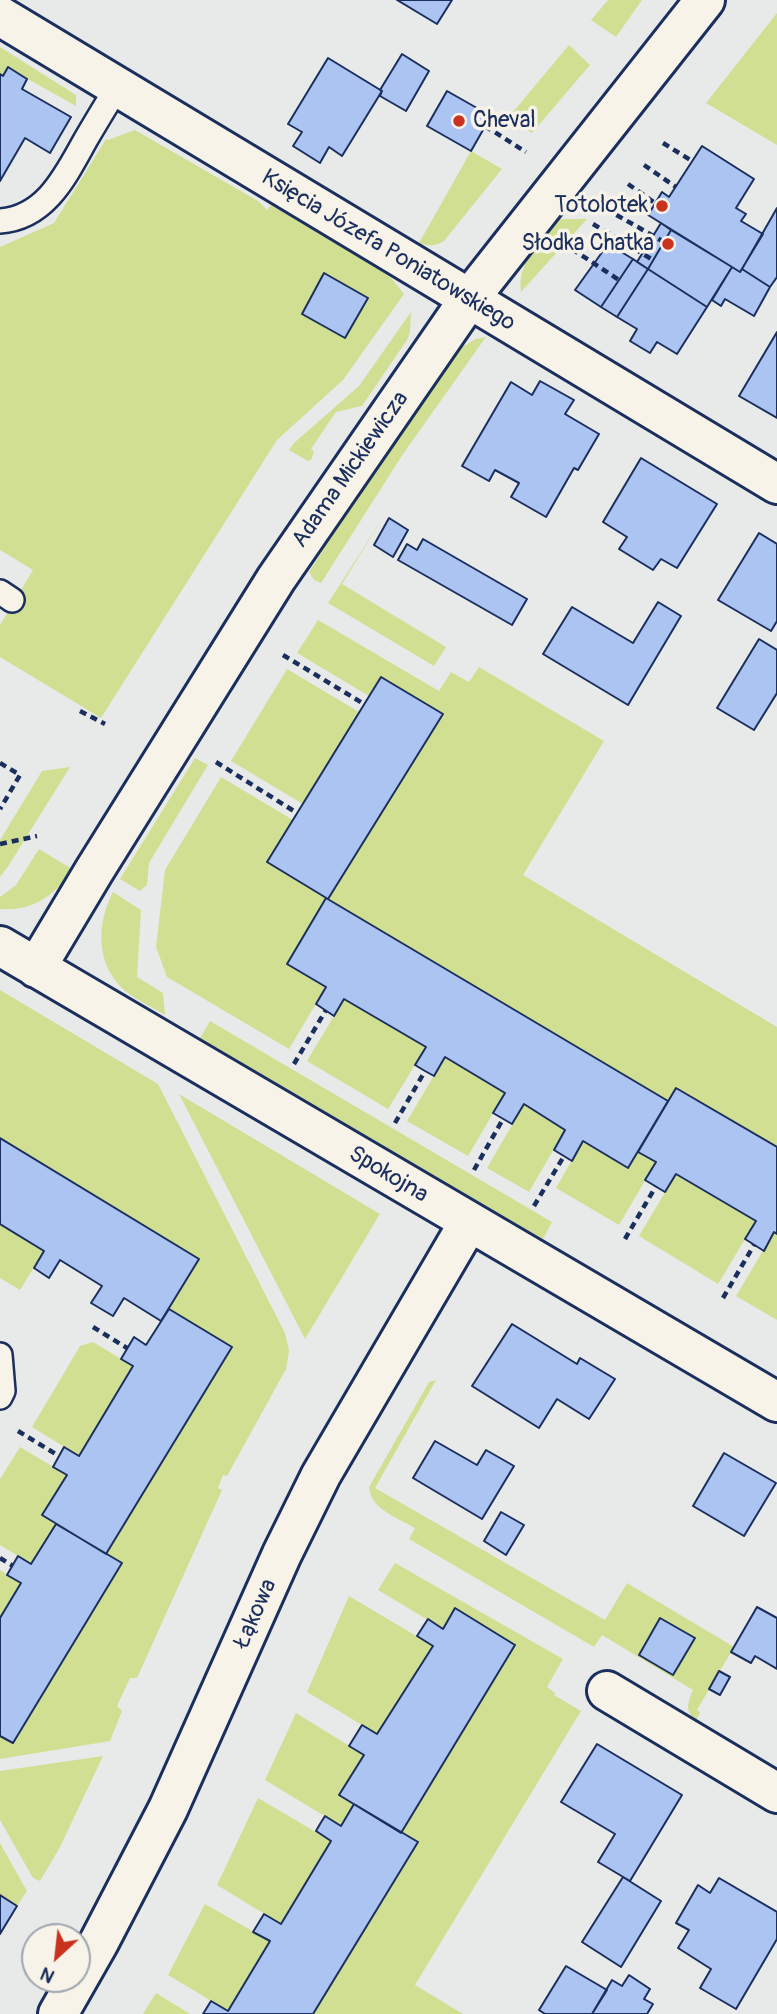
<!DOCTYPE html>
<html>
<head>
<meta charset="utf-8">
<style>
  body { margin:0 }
  #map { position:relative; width:777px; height:2014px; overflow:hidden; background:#e8eaea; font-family:Pangolin,sans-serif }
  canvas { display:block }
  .north { position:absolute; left:21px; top:1923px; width:70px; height:70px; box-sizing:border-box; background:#f7f3e8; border:2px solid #9fa5b1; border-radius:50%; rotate:207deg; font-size:19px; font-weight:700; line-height:28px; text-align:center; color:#1b2f5e }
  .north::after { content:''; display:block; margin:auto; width:24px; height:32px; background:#c8321e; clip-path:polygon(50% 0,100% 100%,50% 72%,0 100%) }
</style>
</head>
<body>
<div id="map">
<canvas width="777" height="2014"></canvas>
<div class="north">N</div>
</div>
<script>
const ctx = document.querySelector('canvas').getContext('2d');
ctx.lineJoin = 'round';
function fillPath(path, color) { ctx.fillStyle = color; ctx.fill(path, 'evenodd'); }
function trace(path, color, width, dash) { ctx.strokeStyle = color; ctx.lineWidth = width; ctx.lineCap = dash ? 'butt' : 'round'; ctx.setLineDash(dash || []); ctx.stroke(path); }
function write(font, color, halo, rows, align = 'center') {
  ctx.font = font + ' Pangolin,sans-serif'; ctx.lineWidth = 7; ctx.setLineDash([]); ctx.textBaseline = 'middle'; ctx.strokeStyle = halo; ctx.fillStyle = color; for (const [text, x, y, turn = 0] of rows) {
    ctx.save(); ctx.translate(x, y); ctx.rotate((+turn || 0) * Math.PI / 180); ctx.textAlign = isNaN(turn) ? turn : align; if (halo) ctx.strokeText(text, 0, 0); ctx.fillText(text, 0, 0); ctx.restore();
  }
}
const green = new Path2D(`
  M608 0H642L616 37 591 20Z
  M777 13V145L706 103Z
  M569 45 590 65 532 133 508 118Z
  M0 47 76 95V106L8 68 3 76 0 74Z
  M135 130 258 201 267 210 271 205 377 268 391 278 404 294 343 380 277 440 101 718 0 657V625L33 570 0 550V247L54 223 106 139 108 140Z
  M471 151 502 169 444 241C435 246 429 247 419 243Z
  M558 219H587L521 292C517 262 540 241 558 219Z
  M411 312 410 332 407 340 362 406 336 412 311 449 314 451 311 460 308 461 289 450 294 443 359 386Z
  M486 337 403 454 321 583 314 580 309 572 382 458 445 365 460 348 476 339Z
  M384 516 342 584 446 647 434 666 328 603Z
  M318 620 439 691 451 672 469 682 479 667 604 741 523 875 777 1027V1147L668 1101 328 899 442 714 381 677 369 696 297 653Z
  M287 669 359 712 303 804 231 761Z
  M195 758 208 765 149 863 147 885 140 891 120 879Z
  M70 767 9 865 0 877V840L42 771Z
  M221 777 293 820 267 862 326 898 288 964 326 987 289 1049 167 977 156 947 165 870Z
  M39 849 72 869C57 895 31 912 0 909V897L16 885Z
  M113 892 141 910 137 977 163 993 165 1015C150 1006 131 998 119 985 95 958 98 921 113 892Z
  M0 990 158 1084 285 1333 289 1351 286 1369 227 1476 223 1475 218 1488 222 1490 137 1678H130L117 1706 122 1711 110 1741 0 1759V1736L14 1743 122 1564 106 1554 232 1347 169 1309 198 1259 0 1138Z
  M344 999 426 1047 388 1109 307 1061Z
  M210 1021 552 1222 543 1239 200 1038Z
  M445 1057 505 1093 468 1156 407 1121Z
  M179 1094 380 1214 305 1339Z
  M524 1104 565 1130 529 1192 487 1168Z
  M583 1141 628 1168 638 1152 656 1162 619 1225 556 1188Z
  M676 1174 756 1221 718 1284 639 1236Z
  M0 1224 44 1251 20 1290 0 1278Z
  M774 1232 777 1234V1320L736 1296Z
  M93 1342 133 1366 79 1456 32 1427 80 1346Z
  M436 1380 375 1488 605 1620 627 1583 734 1647 697 1710 700 1712 696 1721C684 1710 688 1703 693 1690L602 1635 594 1647 409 1539 415 1528C398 1518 370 1509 369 1487L429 1382Z
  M20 1447 67 1475 43 1515 56 1524 31 1564 0 1545V1479Z
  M395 1563 563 1659 547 1687 555 1693 554 1695 581 1711 415 1985 463 2014H313L418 1843 401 1833 515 1645 456 1609 443 1629 378 1590Z
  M0 1570 21 1583 0 1618Z
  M349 1596 433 1646 377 1734 307 1692Z
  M296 1713 364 1755 354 1804 341 1826 265 1780Z
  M103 1756 60 1847 40 1881 33 1878 0 1820V1771Z
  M258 1798 331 1841 281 1924 217 1885Z
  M0 1843 27 1891 17 1906 0 1895Z
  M205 1904 270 1941 228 2011 168 1975Z
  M156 1993 190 2014H143Z`);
const building = new Path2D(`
  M397 0H452L437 24Z
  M402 54 429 71 406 111 380 96 382 91 380 90Z
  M328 58 382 91 342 156 329 147 320 163 293 146 302 132 288 124Z
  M8 67 27 79 22 89 71 117 50 153 25 138 0 181V74L3 76Z
  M447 91 491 116 471 151 427 126Z
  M702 146 754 179 736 208 746 214 741 221 763 234 740 272 648 215 662 192 669 197Z
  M777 208V277L770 287 742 269Z
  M661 223 671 230 648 269 637 262Z
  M671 230 732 267 707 307 648 269Z
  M608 244 633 259 601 307 575 290Z
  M633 259 648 269 617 317 601 307Z
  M732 267 740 272 742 269 770 287 754 316 725 299 721 306 712 300Z
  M648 269 707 307 677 354 657 342 650 353 630 341 637 329 617 317Z
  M324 273 368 298 345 338 302 314Z
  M777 332V418L739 396Z
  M540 381 574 400 565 414 599 434 578 470 574 468 546 517 511 497 519 483 495 470 489 481 462 466 511 382 532 395Z
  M641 458 717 504 677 568 661 559 653 570 619 549 627 537 603 522Z
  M389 518 408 530 393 557 374 545Z
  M759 533 777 544V621L771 631 718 600Z
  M423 539 527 599 512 625 398 560 407 544 417 550Z
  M658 602 681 616 628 705 543 654 572 607 633 643Z
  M759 639 777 650V693L754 730 717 708Z
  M381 677 443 714 328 899 267 862Z
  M326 898 668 1101 628 1168 583 1141 572 1161 554 1150 565 1130 524 1104 512 1124 493 1113 505 1093 445 1057 434 1076 425 1071 415 1065 426 1047 344 999 334 1016 316 1004 326 987 287 964Z
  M676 1088 777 1147V1234L774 1232 764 1251 745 1239 756 1221 676 1174 665 1192 645 1180 656 1162 638 1152Z
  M0 1138 199 1259 161 1321 124 1298 113 1316 91 1303 102 1286 60 1260 49 1278 34 1268 44 1251 0 1224Z
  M169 1309 232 1347 106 1554 42 1515 67 1475 53 1467 64 1447 79 1456 133 1366 121 1359 134 1337 146 1345Z
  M512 1324 577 1364 580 1358 615 1379 589 1419 557 1399 539 1428 472 1386Z
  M435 1441 477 1465 486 1450 514 1466 482 1519 413 1478Z
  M724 1453 776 1483 744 1536 693 1506Z
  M501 1512 524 1525 506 1555 484 1541Z
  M56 1524 122 1563 13 1743 0 1736V1618L21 1583 7 1575 18 1556 31 1564Z
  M757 1607 777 1618V1669L755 1656 751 1663 731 1652Z
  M455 1608 515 1645 401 1833 339 1795 364 1755 349 1746 362 1725 377 1734 433 1646 417 1636 428 1619 443 1629Z
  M660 1618 695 1638 673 1675 639 1655Z
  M719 1671 730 1677 720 1695 709 1689Z
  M597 1744 682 1795 630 1881 598 1862 615 1834 561 1802Z
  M354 1804 418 1842 313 2014H203L211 2001 228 2011 270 1941 253 1932 264 1914 281 1924 331 1841 316 1831 320 1824 325 1816 341 1826Z
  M623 1877 661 1901 621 1967 582 1942Z
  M719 1878 777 1912V1939L736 2009 700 1988 711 1969 678 1948 689 1930 676 1923 698 1885 710 1893Z
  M0 1895 17 1906 0 1934Z
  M566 1966 607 1990 592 2014H545L539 2010Z
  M629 1975 650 1989 644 1999 653 2004 647 2014H592L612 1980 622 1986Z`);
const path = new Path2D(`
  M485 126 526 152
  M663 143 692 161
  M644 165 676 187
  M628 184 655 203
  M606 209 664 242
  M593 224 653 260
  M572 249 619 280
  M283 655 364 704
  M80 711 105 724
  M216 762 297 813
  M0 763 20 775 0 809
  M0 844 37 836
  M294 1064 326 1010
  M395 1123 425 1071
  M474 1170 503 1119
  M534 1206 564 1156
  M625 1239 656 1186
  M723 1298 754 1245
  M93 1327 127 1348
  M18 1431 59 1456
  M0 1558 13 1566`);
const lane = new Path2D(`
  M0 221C46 218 66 175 86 139 96 122 106 105 117 88
  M0 592 12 600
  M0 1355 3 1391 0 1397`);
const street = new Path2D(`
  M0 16 777 484
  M0 946 777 1402
  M36 968 94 871 276 579 469 299 705 0
  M607 1691 777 1793
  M58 2014 99 1942 168 1809 282 1554 321 1475 469 1222`);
const markers = [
  [459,121,7,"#c8321e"],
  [662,206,7,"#c8321e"],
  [668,244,7,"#c8321e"]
];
const poiNames = [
  ["Cheval",473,121,"left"],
  ["Totolotek",648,206],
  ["Słodka Chatka",654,244]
];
const streetNames = [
  ["Księcia Józefa Poniatowskiego",388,251,31],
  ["Adama Mickiewicza",351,470,-55],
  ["Spokojna",388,1175,31],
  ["Łąkowa",256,1614,-66]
];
fillPath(green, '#d1df93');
fillPath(building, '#acc4f2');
trace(building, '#1b2f5e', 2);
trace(lane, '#1b2f5e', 28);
trace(street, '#1b2f5e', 44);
trace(path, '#1b2f5e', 4.5, [7, 5]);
trace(lane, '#f7f3e8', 23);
trace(street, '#f7f3e8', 38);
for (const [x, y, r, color] of markers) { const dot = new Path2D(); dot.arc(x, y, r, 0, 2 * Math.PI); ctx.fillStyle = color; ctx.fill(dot); trace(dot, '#f7f3e8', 2.5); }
write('23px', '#1b2f5e', '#f7f3e8', poiNames, 'right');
write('23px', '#1b2f5e', '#f7f3e8', streetNames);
</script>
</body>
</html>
